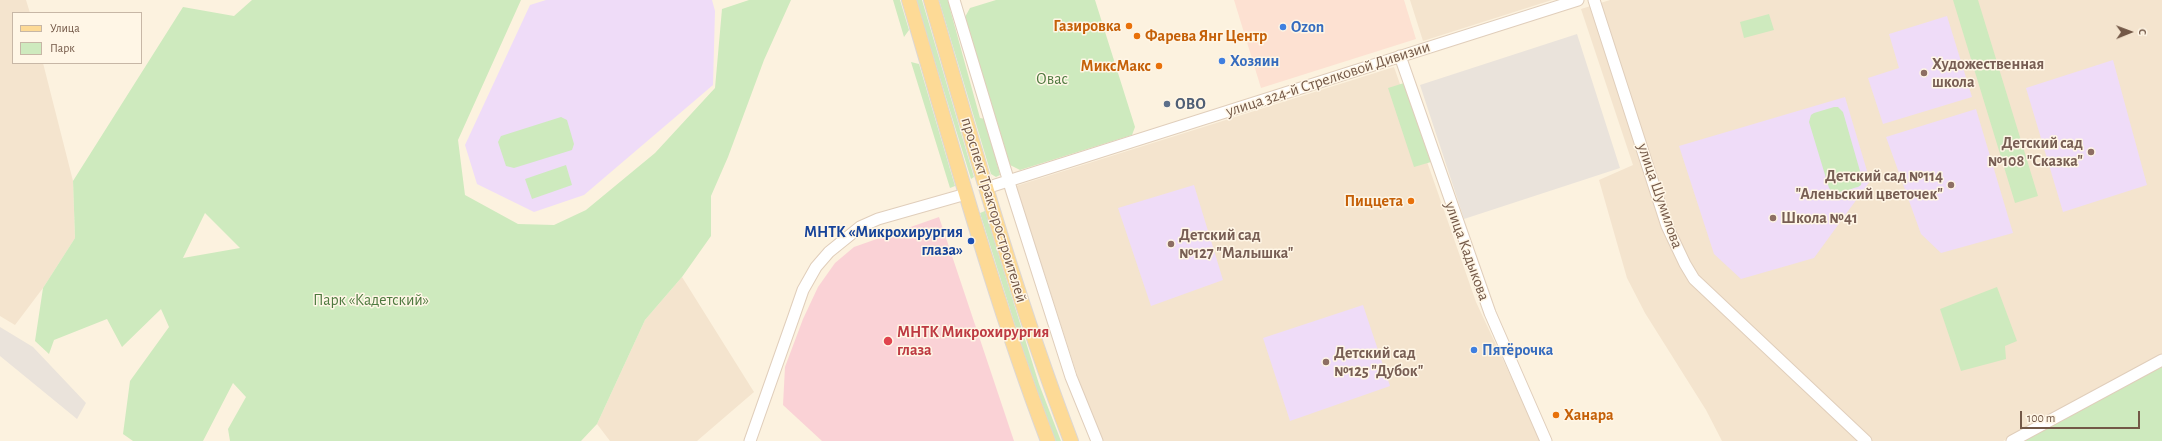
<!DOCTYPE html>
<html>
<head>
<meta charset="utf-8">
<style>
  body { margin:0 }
  #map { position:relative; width:2162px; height:441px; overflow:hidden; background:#fcf2df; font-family:"Alegreya Sans",sans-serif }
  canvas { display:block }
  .legend { position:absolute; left:12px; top:12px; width:130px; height:52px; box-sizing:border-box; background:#fff6e6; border:1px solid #c7b7a6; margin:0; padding:5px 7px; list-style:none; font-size:12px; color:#735847 }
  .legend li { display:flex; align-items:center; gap:8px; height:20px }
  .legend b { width:20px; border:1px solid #c7b7a6 }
  .north { position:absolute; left:2110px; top:12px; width:40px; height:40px; -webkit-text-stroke:3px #fff6e6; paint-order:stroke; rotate:89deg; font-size:11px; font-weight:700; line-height:16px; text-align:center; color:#735847 }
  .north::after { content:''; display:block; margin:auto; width:14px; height:18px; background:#735847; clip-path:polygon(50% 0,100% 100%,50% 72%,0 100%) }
  .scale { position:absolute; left:2020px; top:411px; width:120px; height:18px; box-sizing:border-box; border:2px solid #735847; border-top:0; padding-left:5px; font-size:12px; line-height:14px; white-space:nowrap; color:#735847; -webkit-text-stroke:3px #fff6e6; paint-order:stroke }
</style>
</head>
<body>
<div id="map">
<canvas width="2162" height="441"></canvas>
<ul class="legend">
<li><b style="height:5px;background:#fdda96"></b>Улица</li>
<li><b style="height:11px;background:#ceeabe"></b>Парк</li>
</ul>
<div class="north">С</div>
<div class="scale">100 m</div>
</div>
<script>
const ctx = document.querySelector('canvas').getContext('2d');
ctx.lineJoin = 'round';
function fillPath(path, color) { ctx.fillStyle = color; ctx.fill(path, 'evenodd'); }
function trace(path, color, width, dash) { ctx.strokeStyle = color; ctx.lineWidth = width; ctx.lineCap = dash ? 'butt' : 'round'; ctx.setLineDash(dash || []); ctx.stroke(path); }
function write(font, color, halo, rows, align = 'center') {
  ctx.font = font + ' "Alegreya Sans",sans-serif'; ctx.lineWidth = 3; ctx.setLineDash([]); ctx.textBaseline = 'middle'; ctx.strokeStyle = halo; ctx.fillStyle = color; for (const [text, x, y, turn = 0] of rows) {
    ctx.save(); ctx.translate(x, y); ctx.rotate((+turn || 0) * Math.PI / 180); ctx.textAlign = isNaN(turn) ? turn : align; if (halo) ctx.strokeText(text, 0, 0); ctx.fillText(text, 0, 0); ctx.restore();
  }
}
const residential = new Path2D(`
  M0 0H26L30 13H13V63H43L73 181 75 238 43 288 15 325 0 316Z
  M1410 0H1552L1423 41Z
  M1610 0H2162V354L2003 441H1722L1706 410 1645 313 1627 278 1599 180 1633 165 1581 9Z
  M1394 67 1476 302 1541 441H1100L1093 424 1016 186Z
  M682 277 754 392 697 441H610L597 424 645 320Z`);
const commercial = new Path2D(`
  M1234 0H1404L1416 39 1261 88Z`);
const industrial = new Path2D(`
  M1577 34 1620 168 1464 219 1420 85Z
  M0 327 33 347 86 403 77 419 0 356Z`);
const education = new Path2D(`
  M546 0H712L715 11 713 85 584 195 534 212 477 184 465 145 530 5Z
  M1947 16 1972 97 1883 124 1868 78 1899 68 1889 34Z
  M2113 60 2147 185 2063 212 2026 88Z
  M1845 97 1870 181 1814 258 1741 279 1714 254 1679 146Z
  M1976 109 2013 233 1941 253 1921 234 1886 137Z
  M1194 185 1223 280 1151 306 1118 208Z
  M1363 305 1390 386 1290 421 1263 338Z`);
const medical = new Path2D(`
  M939 217 1014 441H822L783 405 785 367 803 319 818 287 835 263 854 247Z`);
const green = new Path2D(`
  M252 0H521L458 140 465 195 518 224 554 225 586 210 655 153 715 88 722 9 749 0H791L764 60 728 157 711 196V236L682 277 645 320 597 424 581 441H230L228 429 246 397 233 383 203 441H133L123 434 130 381 169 327 161 309 122 347 107 319 54 340 49 354 35 341 43 288 75 238 73 181 183 7 234 16ZM205 213 240 248 183 258Z
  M893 0H900L909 30 904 37Z
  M916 0H922L974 177 971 179Z
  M939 0H950L952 6 950 9 980 118 986 119 1000 175 996 177 991 174Z
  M996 0H1095L1135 127 1132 135 1020 170 1010 165 965 17 970 8Z
  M1953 0H1978L2038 196 2015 203Z
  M1769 14 1774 30 1744 38 1740 22Z
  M911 62 919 64 955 186 950 188Z
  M1404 83 1431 162 1414 167 1388 88Z
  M1834 107H1838L1843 112 1862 178 1861 185 1858 187C1849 189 1835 197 1829 188L1809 122 1811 115 1814 113Z
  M561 117 567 120 574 144 572 150 514 168 506 166 498 142 501 136Z
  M566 165 572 185 532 199 525 179Z
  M985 211 1039 384 1061 441H1055L1034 386 980 213Z
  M1997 287 2017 341 2005 346 2006 359 1961 371 1940 309Z
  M2162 360V441H2013Z`);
const minor = new Path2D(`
  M954 0 1012 192 1071 377 1097 441
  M1594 0 1667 226 1685 264 1694 279 1866 441
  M1400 56 1490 313 1546 441
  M986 188 1578 0
  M750 441 794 316 803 290 816 267 829 252 860 227 878 219 966 194
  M2012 441 2162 360`);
const major = new Path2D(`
  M909 0C953 148 993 297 1048 441
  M931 0C974 148 1016 297 1071 441`);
const markers = [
  [1129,26,4,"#e8710a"],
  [1283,27,4,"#3f7fe0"],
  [1137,36,4,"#e8710a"],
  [1222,61,4,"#3f7fe0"],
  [1159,66,4,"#e8710a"],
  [1924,73,4,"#8d6e63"],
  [1167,104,4,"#5c6f8a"],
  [2091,152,4,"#8d6e63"],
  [1951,185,4,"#8d6e63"],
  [1411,201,4,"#e8710a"],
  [1773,218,4,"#8d6e63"],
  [971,241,4,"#1a4fb4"],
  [1171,244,4,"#8d6e63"],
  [888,341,5,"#e0444e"],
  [1474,350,4,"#3f7fe0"],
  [1326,362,4,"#8d6e63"],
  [1556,415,4,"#e8710a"]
];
const foodNames = [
  ["Газировка",1121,26],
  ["Фарева Янг Центр",1145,36,"left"],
  ["МиксМакс",1151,66],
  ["Пиццета",1403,201],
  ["Ханара",1564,415,"left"]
];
const shopNames = [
  ["Ozon",1291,27],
  ["Хозяин",1230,61],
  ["Пятёрочка",1482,350]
];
const educationNames = [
  ["Художественная",1932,64],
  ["школа",1932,82],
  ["Детский сад",2083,143,"right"],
  ["№108 \"Сказка\"",2083,161,"right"],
  ["Детский сад №114",1943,176,"right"],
  ["\"Аленьский цветочек\"",1943,194,"right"],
  ["Школа №41",1781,218],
  ["Детский сад",1179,235],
  ["№127 \"Малышка\"",1179,253],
  ["Детский сад",1334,353],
  ["№125 \"Дубок\"",1334,371]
];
const parkNames = [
  ["Овас",1052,79],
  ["Парк «Кадетский»",371,300]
];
const streetNames = [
  ["улица 324-й Стрелковой Дивизии",1328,79,-18],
  ["улица Шумилова",1660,196,71],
  ["проспект Тракторостроителей",994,210,73],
  ["улица Кадыкова",1467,251,70]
];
const serviceNames = [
  ["ОВО",1175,104]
];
const transitNames = [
  ["МНТК «Микрохирургия",963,232],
  ["глаза»",963,250]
];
const healthNames = [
  ["МНТК Микрохирургия",897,332],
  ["глаза",897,350]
];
fillPath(residential, '#f4e4ce');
fillPath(commercial, '#fde1d2');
fillPath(industrial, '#eae3db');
fillPath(education, '#efdcf8');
fillPath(medical, '#fad2d6');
fillPath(green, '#ceeabe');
trace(minor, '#e0cebb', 13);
trace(major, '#ddd7d3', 16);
trace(minor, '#fff', 11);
trace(major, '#fdda96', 14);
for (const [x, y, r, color] of markers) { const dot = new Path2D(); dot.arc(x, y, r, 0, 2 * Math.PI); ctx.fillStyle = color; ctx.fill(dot); trace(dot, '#fff6e6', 1.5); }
write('bold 16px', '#c56008', '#fff6e6', foodNames, 'right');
write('bold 16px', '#366cbe', '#fff6e6', shopNames, 'left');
write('bold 16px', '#785e54', '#fff6e6', educationNames, 'left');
write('16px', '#4e793f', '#fff6e6', parkNames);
write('16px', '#735847', '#fff6e6', streetNames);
write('bold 16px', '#4e5e75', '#fff6e6', serviceNames, 'left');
write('bold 16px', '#164399', '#fff6e6', transitNames, 'right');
write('bold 16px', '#be3a42', '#fff6e6', healthNames, 'left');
</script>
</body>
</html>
